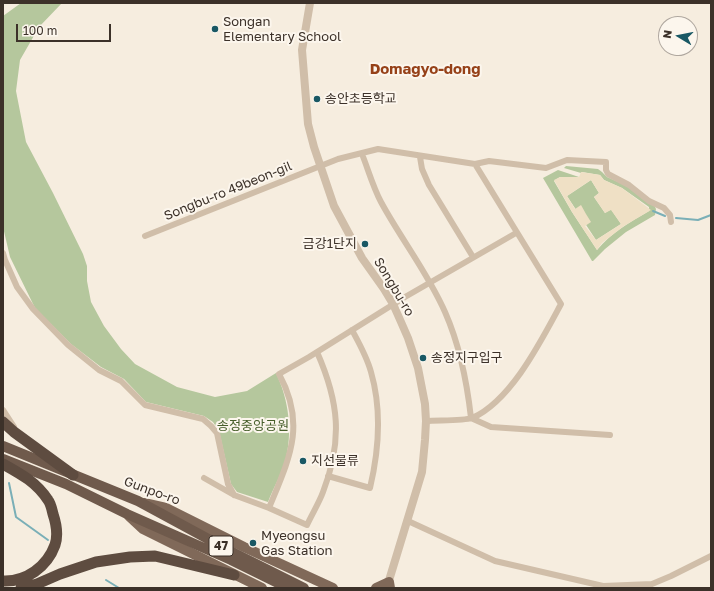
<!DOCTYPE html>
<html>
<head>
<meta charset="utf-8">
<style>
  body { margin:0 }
  #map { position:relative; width:714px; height:591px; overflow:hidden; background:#f6eddf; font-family:"Golos Text",sans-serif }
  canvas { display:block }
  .frame { position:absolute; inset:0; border:4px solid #3c3129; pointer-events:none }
  .north { position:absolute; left:658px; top:16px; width:40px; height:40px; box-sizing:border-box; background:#fcf6ed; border:1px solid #afa79f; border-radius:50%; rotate:280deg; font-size:11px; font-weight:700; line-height:16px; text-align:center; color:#3c3129 }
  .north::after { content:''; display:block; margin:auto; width:14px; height:18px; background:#195864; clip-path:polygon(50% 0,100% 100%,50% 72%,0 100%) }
  .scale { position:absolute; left:16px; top:24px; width:95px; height:18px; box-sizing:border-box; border:2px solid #3c3129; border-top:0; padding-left:5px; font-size:12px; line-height:14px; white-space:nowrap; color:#3c3129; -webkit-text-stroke:3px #fcf6ed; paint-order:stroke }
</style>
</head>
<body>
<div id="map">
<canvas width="714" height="591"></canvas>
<div class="frame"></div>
<div class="north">N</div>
<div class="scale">100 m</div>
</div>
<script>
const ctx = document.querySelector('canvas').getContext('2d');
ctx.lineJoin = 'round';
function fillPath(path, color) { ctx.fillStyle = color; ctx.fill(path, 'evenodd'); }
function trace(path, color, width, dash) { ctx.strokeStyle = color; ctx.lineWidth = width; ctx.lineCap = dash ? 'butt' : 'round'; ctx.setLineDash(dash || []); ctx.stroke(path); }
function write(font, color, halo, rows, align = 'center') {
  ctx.font = font + ' "Golos Text","Noto Sans KR",sans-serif'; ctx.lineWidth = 4; ctx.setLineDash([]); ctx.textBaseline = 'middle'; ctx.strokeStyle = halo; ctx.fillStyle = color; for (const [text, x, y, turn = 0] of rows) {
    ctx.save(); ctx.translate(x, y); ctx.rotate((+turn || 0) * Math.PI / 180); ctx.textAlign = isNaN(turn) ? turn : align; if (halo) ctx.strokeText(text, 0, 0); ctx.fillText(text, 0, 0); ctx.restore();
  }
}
const green = new Path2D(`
  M21 3H62L39 27 20 60 16 91 26 142 53 193 83 254 87 266V281L91 302 104 326 121 349 135 364 177 387 215 397 247 391 276 373C289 400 293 433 285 462 281 475 273 489 268 502L237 492 231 484 219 431 213 422 204 416 146 402 124 379 101 367 71 344 35 308 10 257 3 227V16Z
  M566 166 598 169 602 172 607 177 625 185 654 205 656 209 655 215 626 232 605 249 593 261H592L543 178 558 170 579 177H560L554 181 572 212 597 250C611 233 630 222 649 211V207L622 188 604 180 600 175 582 172 581 173 564 168Z
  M591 180 599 193 594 197 605 213 611 209 621 224 596 240 567 196Z`);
const plaza = new Path2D(`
  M581 172 600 175 604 180 622 188 651 210 624 226 602 243 597 250 572 212 554 180 560 177H579ZM591 180 599 193 594 197 605 213 611 210 621 224 596 240 585 226 591 222 586 214 581 205 575 209 567 196Z`);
const stream = new Path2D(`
  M653 211 665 216
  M676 218 698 220 711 215
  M9 483 16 517 48 540
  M106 580 119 588`);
const minor = new Path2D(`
  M362 154C368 169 373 187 381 202 401 239 428 273 445 312 460 346 467 382 471 418L491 427 610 435
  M420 157 422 169 429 185 473 257
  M475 164 489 161 546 168 567 160 606 162V170L608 174 629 185 649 201 664 208 670 215 671 222
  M145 236 338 159 378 149 475 164 561 304C541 341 511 401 472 418 463 421 437 420 426 421
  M3 253 5 260 17 287 33 309 68 345 99 370 121 381 145 405 203 419 211 426 217 433 228 484 234 495
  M3 410 14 427
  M328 476 370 488C379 450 382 410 371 372 367 357 359 343 352 330
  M204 478 234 495 269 508 307 525C312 514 319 503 323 492 343 440 339 402 317 352
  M269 508C289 459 307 425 279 374L309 357 405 297 516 233
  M408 521 495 561 603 586 652 584 671 576 711 556`);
const tertiary = new Path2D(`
  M310 3 302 50 308 124 314 147 334 206 362 258 384 289 393 304 401 322 408 338 418 368 425 404 426 421 425 440 422 472 387 587`);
const primary = new Path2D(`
  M144 503 166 508 244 547 333 588
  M129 516 143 529 262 588
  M376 588 389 582 390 588`);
const trunk = new Path2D(`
  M3 446 138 501 234 553 304 588
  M3 459 66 484 127 514 231 560 288 588`);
const motorway = new Path2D(`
  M3 422 14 432 73 475
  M3 464C21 474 36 482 48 500 51 504 52 510 53 514 56 523 58 536 55 545 47 567 26 582 3 581
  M21 588 37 584 60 574 96 562 130 557 155 556 234 575`);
const markers = [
  [215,29,4,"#195864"],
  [317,99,4,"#195864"],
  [365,244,4,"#195864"],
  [423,358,4,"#195864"],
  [303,461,4,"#195864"],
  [253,543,4,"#195864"]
];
const shields = [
  [221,546,24]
];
const shieldNames = [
  ["47",221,546]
];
const poiNames = [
  ["Songan",223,22],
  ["Elementary School",223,37],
  ["송안초등학교",325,99],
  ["금강1단지",357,244,"right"],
  ["송정지구입구",431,358],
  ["지선물류",311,461],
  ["Myeongsu",261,536],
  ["Gas Station",261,551]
];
const streetNames = [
  ["Songbu-ro 49beon-gil",228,191,-22],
  ["Songbu-ro",394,287,59],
  ["Gunpo-ro",152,491,20]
];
const parkNames = [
  ["송정중앙공원",253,426]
];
const quarterNames = [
  ["Domagyo-dong",425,69]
];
fillPath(green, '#b5c79d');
fillPath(plaza, '#efe0c5');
trace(stream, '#7aafb7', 2);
trace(minor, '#d0bea9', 6);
trace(tertiary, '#d0bea9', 8);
trace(primary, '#806959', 10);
trace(trunk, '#6f5a4c', 10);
trace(motorway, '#5e4c40', 11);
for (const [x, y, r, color] of markers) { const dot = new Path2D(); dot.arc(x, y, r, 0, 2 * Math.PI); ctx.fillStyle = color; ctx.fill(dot); trace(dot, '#fcf6ed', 1.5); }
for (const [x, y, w] of shields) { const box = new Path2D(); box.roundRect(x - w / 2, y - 10, w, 20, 3); ctx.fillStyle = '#fcf6ed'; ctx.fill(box); trace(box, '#3c3129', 1); }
write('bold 12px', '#3c3129', null, shieldNames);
write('13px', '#3c3129', '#fcf6ed', poiNames, 'left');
write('13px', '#3c3129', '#fcf6ed', streetNames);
write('13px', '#465e2a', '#fcf6ed', parkNames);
write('bold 15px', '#964118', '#fcf6ed', quarterNames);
</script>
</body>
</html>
